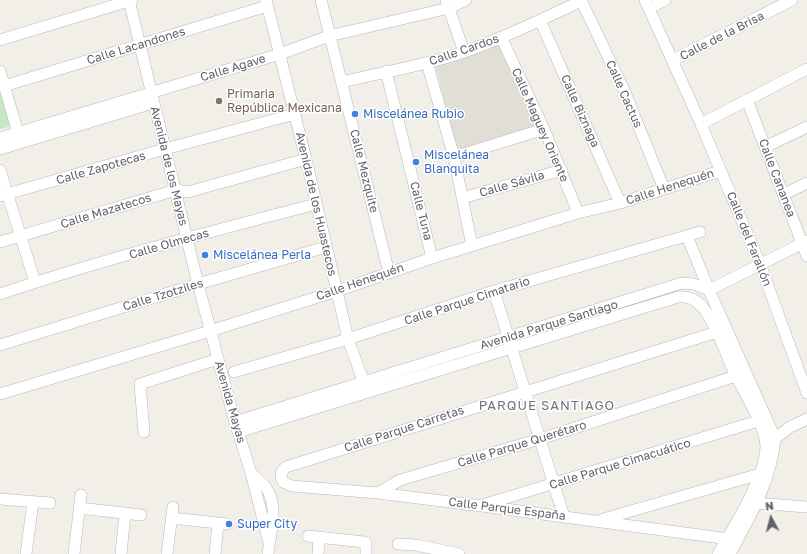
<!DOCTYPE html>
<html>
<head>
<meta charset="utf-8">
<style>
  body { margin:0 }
  #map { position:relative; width:807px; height:554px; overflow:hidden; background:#f1efe8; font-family:"Golos Text",sans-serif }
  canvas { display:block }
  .north { position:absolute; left:751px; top:498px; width:40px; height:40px; -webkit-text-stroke:3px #fff; paint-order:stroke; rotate:353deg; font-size:11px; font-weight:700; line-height:16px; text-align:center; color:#5f6368 }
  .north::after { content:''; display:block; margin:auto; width:14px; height:18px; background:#5f6368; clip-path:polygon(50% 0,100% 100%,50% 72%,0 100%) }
</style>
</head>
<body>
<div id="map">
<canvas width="807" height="554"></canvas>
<div class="north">N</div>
</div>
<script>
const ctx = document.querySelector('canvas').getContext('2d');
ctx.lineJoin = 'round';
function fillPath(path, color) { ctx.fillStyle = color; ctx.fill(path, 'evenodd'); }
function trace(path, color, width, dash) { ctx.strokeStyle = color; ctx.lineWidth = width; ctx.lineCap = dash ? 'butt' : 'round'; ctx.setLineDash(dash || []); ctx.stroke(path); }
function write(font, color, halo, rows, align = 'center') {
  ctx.font = font + ' "Golos Text",sans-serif'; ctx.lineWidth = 3; ctx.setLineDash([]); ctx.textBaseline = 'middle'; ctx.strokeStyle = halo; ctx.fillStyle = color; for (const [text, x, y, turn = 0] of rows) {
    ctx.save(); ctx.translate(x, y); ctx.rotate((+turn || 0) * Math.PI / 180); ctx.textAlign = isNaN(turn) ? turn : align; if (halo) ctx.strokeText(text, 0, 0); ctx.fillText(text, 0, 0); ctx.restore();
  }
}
const education = new Path2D(`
  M500 43 536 127 458 153 435 65 470 56Z`);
const green = new Path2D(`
  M0 79 11 126 0 129Z`);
const minor = new Path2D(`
  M129 0 198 284 235 422 251 473 269 543
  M266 0 306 159 348 339 364 383
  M321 0 389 273
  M446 0 464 52
  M581 0 624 90 664 189
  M645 0 701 124 760 264 807 393
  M649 8 665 0
  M540 20 620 203
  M501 37 544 129 578 213
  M0 40 132 0
  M673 60 792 0
  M427 63 454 157 472 246
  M0 71 18 133
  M386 71 432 258
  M342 82C382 72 424 66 464 52 504 38 543 19 581 1
  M4 86 267 6
  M747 100 807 256
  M701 124 807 69
  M0 138 280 54 329 36 449 8 466 0
  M765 147 807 127
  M0 149 153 103
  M454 157 544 129
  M0 170 35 282
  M784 194 807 183
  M0 196 165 149 295 114
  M462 198 562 170
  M687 236 709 290 775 438C771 482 750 516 730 554
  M0 242 176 190 188 192 306 159
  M709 290 807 241
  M494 291 564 517
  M0 294C104 259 210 232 316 204
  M717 332 286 467C280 472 280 475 283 482L292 486 378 493 482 506 737 540
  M0 345 198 284 326 247
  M234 372 348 339 494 291 700 232
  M0 394 210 331 337 291 432 258 578 213 620 203 720 171
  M235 422 682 283 694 284 709 290
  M144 432 140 384 218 359
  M238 432 678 297C689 296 696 299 704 309 718 327 725 353 735 374 744 393 766 426 766 447 765 478 734 527 718 554
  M769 443 790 427 807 419
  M251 473C256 478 263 483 267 489 279 509 270 533 268 554
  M378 493 400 480 540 439 736 376
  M0 499 50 503
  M757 503 806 507
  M486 504 758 421
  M79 508 141 515
  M172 518 227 524
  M603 519 760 474
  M308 536 364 542 366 543V554
  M398 544 416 545 459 554
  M26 554 33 502
  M74 554 81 495
  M121 554 125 513
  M167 554 173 507
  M215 554 218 523
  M318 554 319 537`);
const markers = [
  [219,101,4,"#8d6e63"],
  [355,114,4,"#3f7fe0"],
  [416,162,4,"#3f7fe0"],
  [205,255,4,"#3f7fe0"],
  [229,524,4,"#3f7fe0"]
];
const streetNames = [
  ["Calle de la Brisa",722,36,-27],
  ["Calle Lacandones",136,46,-17],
  ["Calle Cardos",464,50,-19],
  ["Calle Agave",233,68,-17],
  ["Calle Cactus",624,94,66],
  ["Calle Biznaga",580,111,66],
  ["Calle Maguey Oriente",540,125,66],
  ["Avenida de los Mayas",169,166,76],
  ["Calle Zapotecas",101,168,-16],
  ["Calle Mezquite",364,171,76],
  ["Calle Cananea",777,178,69],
  ["Calle Sávila",512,184,-16],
  ["Calle Henequén",670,187,-18],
  ["Avenida de los Huastecos",316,204,77],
  ["Calle Mazatecos",106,211,-17],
  ["Calle Tuna",421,211,76],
  ["Calle del Farallón",749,239,68],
  ["Calle Olmecas",169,244,-16],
  ["Calle Henequén",360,282,-19],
  ["Calle Tzotziles",163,295,-17],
  ["Calle Parque Cimatario",467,301,-18],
  ["Avenida Parque Santiago",549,325,-17],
  ["Avenida Mayas",230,402,74],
  ["Calle Parque Carretas",404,429,-18],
  ["Calle Parque Querétaro",522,444,-17],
  ["Calle Parque Cimacuático",620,464,-17],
  ["Calle Parque España",507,509,7]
];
const educationNames = [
  ["Primaria",227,94],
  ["República Mexicana",227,108]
];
const shopNames = [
  ["Miscelánea Rubio",363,114],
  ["Miscelánea",424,155],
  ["Blanquita",424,169],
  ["Miscelánea Perla",213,255],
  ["Super City",237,524]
];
const neighbourhoodNames = [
  ["PARQUE SANTIAGO",547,406]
];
fillPath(education, '#e1ded6');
fillPath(green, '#c5e8c5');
trace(minor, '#b5b8bc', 12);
trace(minor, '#fff', 11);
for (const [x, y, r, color] of markers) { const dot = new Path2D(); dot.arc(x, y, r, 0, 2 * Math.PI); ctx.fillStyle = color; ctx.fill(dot); trace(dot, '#fff', 1.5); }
write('12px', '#5f6368', '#fff', streetNames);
write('12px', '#785e54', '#fff', educationNames, 'left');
write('12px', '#366cbe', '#fff', shopNames, 'left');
ctx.letterSpacing = '1px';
write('13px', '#70757a', '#fff', neighbourhoodNames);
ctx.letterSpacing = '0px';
</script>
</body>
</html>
